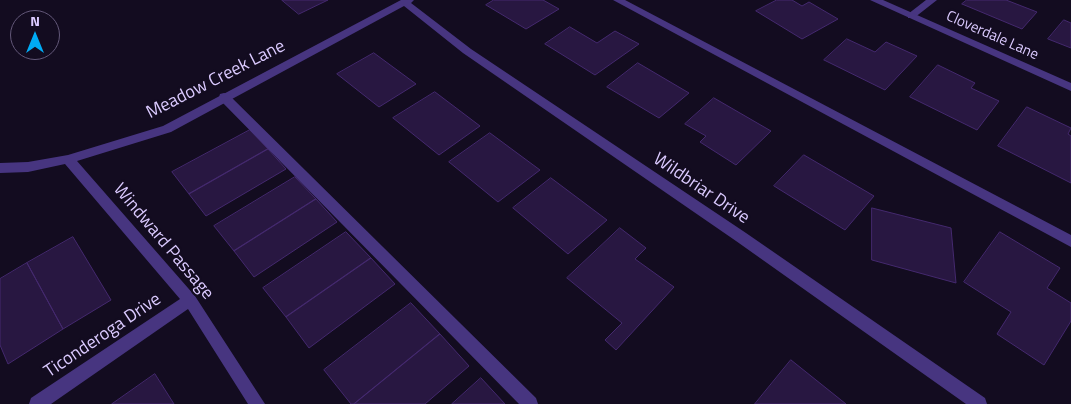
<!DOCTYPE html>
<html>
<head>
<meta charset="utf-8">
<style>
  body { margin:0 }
  #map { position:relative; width:1071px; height:404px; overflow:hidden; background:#130c20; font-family:"Titillium Web",sans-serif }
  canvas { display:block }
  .north { position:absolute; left:10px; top:10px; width:50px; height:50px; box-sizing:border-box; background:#130c20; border:1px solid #635879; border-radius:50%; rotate:0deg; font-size:14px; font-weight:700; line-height:20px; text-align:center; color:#dbcaff }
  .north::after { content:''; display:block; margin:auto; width:18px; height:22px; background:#00abf5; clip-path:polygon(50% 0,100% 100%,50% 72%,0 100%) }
</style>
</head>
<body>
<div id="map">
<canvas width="1071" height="404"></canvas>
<div class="north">N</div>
</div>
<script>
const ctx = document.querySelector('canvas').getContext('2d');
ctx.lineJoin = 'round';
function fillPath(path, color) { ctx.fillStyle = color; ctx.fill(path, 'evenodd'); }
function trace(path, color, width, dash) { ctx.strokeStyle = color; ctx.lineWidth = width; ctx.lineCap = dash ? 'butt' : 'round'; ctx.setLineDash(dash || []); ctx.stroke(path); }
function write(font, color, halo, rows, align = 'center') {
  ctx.font = font + ' "Titillium Web",sans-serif'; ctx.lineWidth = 4.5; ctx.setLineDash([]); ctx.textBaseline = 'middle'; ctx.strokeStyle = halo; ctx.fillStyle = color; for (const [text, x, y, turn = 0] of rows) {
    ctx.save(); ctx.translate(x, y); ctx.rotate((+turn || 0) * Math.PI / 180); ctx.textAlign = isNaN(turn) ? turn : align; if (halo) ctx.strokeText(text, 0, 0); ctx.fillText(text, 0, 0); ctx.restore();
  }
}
const building = new Path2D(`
  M282 0H328L299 14Z
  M494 0H543L559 9 526 29 486 5Z
  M777 0H792L802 6 809 2 838 19 802 39 756 11Z
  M967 0H1006L1037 12 1022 29 962 4Z
  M1064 20 1071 23V48L1048 39Z
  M570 27 597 43 615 31 639 44 595 75 545 44Z
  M847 39 875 52 886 42 917 56 885 90 824 60Z
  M374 53 416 84 379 107 337 74Z
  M638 63 689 93 659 118 607 87Z
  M938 65 975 83 971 88 999 101 977 130 910 97Z
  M435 92 480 126 439 155 393 118Z
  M714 98 771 131 736 165 700 142 706 136 685 124Z
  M1027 107 1071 128 1068 134 1071 136V183L998 146Z
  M250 130 268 149 189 194 172 172Z
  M490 133 540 170 498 202 449 162Z
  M268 149 286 169 206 216 189 194Z
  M804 155 874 196 845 230 774 186Z
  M295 177 316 199 234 251 214 226Z
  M551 178 607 220 568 254 513 208Z
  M316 199 337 222 254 277 234 251Z
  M872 208 951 228 956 283 872 260Z
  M620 228 646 248 635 259 674 287 616 350 605 340 622 323 567 278Z
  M346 232 371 258 286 317 263 288Z
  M1000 232 1060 268 1047 288 1071 303V321L1044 365 997 334 1011 312 964 282Z
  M73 237 111 300 63 329 27 263Z
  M371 258 395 284 309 348 286 317Z
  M27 263 63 329 8 364 0 345V279Z
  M411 303 440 334 354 404H351L324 370Z
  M440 334 469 366 425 404H354Z
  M791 360 846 404H755Z
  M155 374 174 404H112Z
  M481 378 505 404H452Z`);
const lane = new Path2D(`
  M613 0H625L1071 235V247Z
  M926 0H937L914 18H908V14Z
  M224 93 228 94 536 398 538 404H519L220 100 219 97 220 94Z`);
const street = new Path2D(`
  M401 0H414L411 3 471 49 746 233 985 398 987 404H966L736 241 463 53 404 6 171 132 77 161 195 296 265 404H248L188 309 51 404H29L31 398 180 299 65 164 28 172 0 173V163L28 162 68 155 163 126Z
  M870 0H883L1071 83V91Z`);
const farStreetnames = [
  ["Cloverdale Lane",992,36,24]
];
const streetNames = [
  ["Meadow Creek Lane",216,80,-27],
  ["Wildbriar Drive",701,189,34],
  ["Windward Passage",163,242,50],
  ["Ticonderoga Drive",103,336,-34]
];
fillPath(building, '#281741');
trace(building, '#44296e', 1);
fillPath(lane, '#473580');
fillPath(street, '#473580');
write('15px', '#dbcaff', '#130c20', farStreetnames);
write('18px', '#dbcaff', '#130c20', streetNames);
</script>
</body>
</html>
